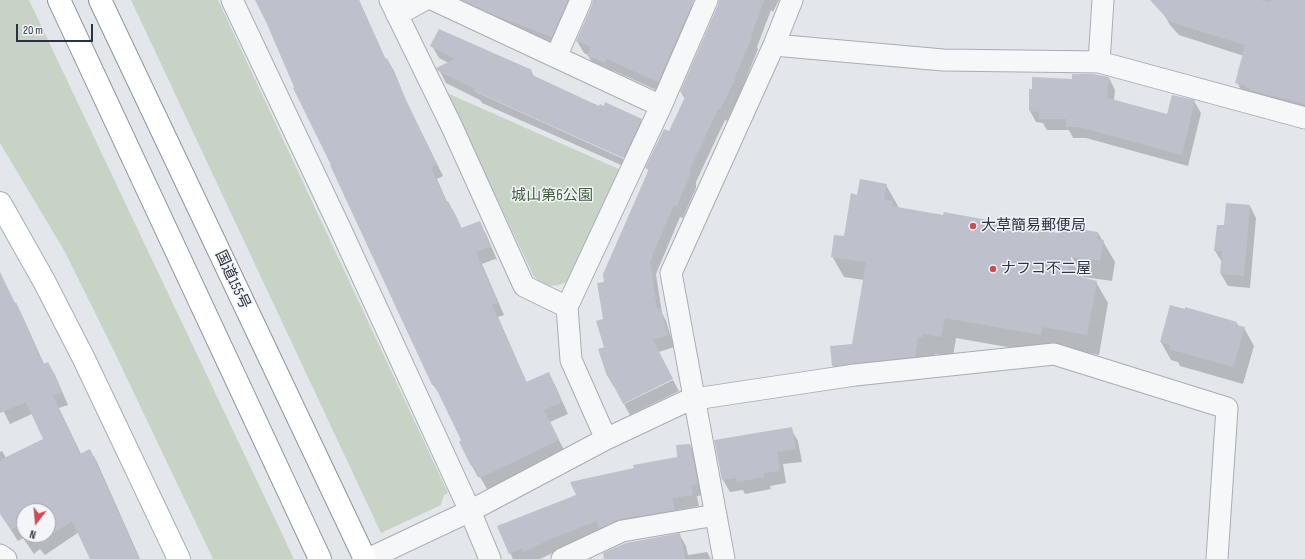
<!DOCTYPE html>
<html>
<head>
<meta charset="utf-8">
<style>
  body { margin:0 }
  #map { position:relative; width:1305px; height:559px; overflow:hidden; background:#e3e6eb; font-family:"Sofia Sans Condensed",sans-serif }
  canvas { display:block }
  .north { position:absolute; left:16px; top:503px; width:40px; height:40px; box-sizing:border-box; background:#f3f5f8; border:1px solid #a3a7b0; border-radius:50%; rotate:196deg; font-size:11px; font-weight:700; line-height:16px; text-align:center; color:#2b3243 }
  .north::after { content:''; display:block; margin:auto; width:14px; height:18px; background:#cb4d56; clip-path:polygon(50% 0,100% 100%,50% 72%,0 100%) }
  .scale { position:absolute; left:16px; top:24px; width:77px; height:18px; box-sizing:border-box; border:2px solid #2b3243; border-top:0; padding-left:5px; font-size:12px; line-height:14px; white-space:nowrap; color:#2b3243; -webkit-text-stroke:3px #f3f5f8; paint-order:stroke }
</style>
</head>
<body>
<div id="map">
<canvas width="1305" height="559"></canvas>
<div class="north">N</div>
<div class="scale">20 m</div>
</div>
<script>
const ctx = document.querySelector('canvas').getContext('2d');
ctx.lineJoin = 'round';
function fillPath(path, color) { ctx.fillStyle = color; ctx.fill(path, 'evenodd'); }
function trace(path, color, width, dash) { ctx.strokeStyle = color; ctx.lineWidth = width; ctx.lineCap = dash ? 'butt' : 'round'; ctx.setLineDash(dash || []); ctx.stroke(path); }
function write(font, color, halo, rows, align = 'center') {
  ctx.font = font + ' "Sofia Sans Condensed","Noto Sans JP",sans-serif'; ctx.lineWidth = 3; ctx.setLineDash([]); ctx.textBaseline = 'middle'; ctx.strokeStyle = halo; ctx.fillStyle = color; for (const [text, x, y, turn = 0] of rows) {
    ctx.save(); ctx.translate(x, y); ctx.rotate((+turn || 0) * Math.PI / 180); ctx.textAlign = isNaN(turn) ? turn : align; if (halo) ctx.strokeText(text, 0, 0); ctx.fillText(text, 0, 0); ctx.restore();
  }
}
const green = new Path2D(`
  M0 0H29L294 559H213L111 345 65 252 0 143Z
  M131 0H218L448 493 444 495 441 505 381 533Z
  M447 93 621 170 567 282C553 288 543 288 533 275Z`);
const shadow = new Path2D(`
  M259 0H359L386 60 387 59 394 71 408 105 443 176 437 179 447 202H448L455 214 462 229 479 222 486 234 497 260 495 259 482 264 504 315 498 317 527 383 548 373 555 385 568 414 550 422 565 452 487 489 480 477H478L472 466 462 441 441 396 433 385 331 166 333 165 268 24Z
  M461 0H586L559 48 475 14 469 4Z
  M594 0H690L696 11 665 94 614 71 612 74 595 68 588 55 584 53 577 41 593 5Z
  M733 0H779L773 12 771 10 757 47 758 49 742 89V90L727 121 725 120 696 182V188L683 218 680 217 656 274 662 313 666 321 674 347 659 352 672 378 614 387 607 375 605 348 604 320 605 283 649 172 647 168 670 132 685 99 681 92Z
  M1165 0H1292L1305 3V116L1244 96 1237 82 1244 56 1179 35 1170 25 1162 11Z
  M432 46 531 71 535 78 599 108 641 120 648 132 630 169 482 103 480 100 446 83 438 68 449 63 439 58ZM476 90 628 159V161L476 92Z
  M1109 78 1115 90 1114 100 1168 115 1194 101 1201 113 1188 166 1086 138H1073L1069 130H1047L1043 123 1036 122 1030 111 1073 80Z
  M886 185 898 206V208L1059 234 1098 233 1115 262 1112 281 1083 277 1069 252 1067 253 1082 278 1096 282 1108 303 1099 355 1054 347 1053 355 956 338 953 357 935 354 934 358 845 386 833 366 853 345 864 280 844 277 832 256 844 238 858 196Z
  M1250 206 1256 218 1250 288 1228 286 1221 274 1222 262 1215 251 1225 226Z
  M0 273 14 304 16 303 22 315 44 364 48 363 55 375 68 405 59 408 81 454 90 450 97 462 140 559H91L79 532 45 555 40 549 34 554 23 538 18 541 0 513V452L2 451 6 458 44 440 32 414 10 424 0 404ZM24 511H48V535H24Z
  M1237 323 1239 327 1244 328 1254 346 1243 384 1180 366 1178 362 1171 360 1161 342Z
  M673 380 679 391 630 415 624 404Z
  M791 429 798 441 802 462 783 464 786 483 770 486 771 489 745 494 743 490 730 492 723 480Z
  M690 445 697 456 704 495 697 496 699 506 678 510 681 522 559 550 540 559H513L498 527 678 458Z
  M679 534 686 546 688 555 707 552 711 559H605Z`);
const building = new Path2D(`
  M255 0H359L385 59 387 58 405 98 437 164 431 167 446 202 448 201 461 228 480 221 491 248 488 247 476 252 498 303 492 305 526 382 549 372 562 402 544 410 559 440 480 478 473 465 471 466 459 442 461 440 434 384 432 385 330 165H331L293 88 294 87 267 24Z
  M462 0H568L552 37 494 15Z
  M593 0H694L658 82 607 59 605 63 587 56 591 47 576 41 592 5Z
  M719 0H764L751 36 752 37 735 77H736L720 110 718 109 689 171H691L689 175H690L676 207 674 205 650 261 657 309 660 308 668 335 653 340 673 379 623 404 608 375 607 376 598 349 604 347 596 321 603 319 597 283 604 282 603 274 649 169 645 168 664 129 669 131 686 95 680 92 718 5Z
  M1150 0H1259L1271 2V0H1305V104L1249 90V88H1246L1247 86 1235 83 1245 45 1170 22Z
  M439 29 532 70 530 74 599 106 600 104 604 106 605 102 642 119 623 158 474 91 475 89 438 71 436 68 455 59 430 46Z
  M1072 74H1093L1109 77 1107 98 1167 114 1172 95 1195 100 1182 155 1079 127H1066V119H1039V112L1029 111V89H1032V77L1072 79Z
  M860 179 887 184 884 199 893 201 892 206 943 215 944 212 1058 233 1059 226 1098 232 1097 239 1104 240 1100 260 1071 257 1067 273 1097 281 1087 335 1043 327 1041 335 945 318 941 337 923 334V338L918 337 915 357 832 366 830 346 852 344 866 262 831 257 834 235 844 236 851 193 857 195Z
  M1226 203 1250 205 1244 276 1220 274 1222 251H1214L1217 225H1224Z
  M0 272 15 303 16 302 43 364 48 362 62 392 53 396 80 454 90 449 139 559H90L72 521 37 544 33 538 27 543 15 527 11 530 0 514V460L43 439 26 402 0 413ZM24 511H48V535H24Z
  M1170 305 1185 309V307L1237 322V325L1245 327 1233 367 1169 349 1170 345 1160 342Z
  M792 427 796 449 777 452 780 471 764 473V477L737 482 736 478 722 480 714 440Z
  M690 444 698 484 691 485 693 495 672 498 675 510 620 519 599 529 597 521 553 538 524 552 522 548 509 554 497 526 576 495 570 482 634 468 633 465 677 457 676 445Z
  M680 533 685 559H604L603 553 626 543Z`);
const street = new Path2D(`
  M232 0 340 228 470 511 490 559
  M390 0 452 127 524 286 567 307
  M434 0 661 106
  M397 15 424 0
  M774 45 943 60 1099 62 1305 118
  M556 57 581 0
  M1099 62 1103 0
  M695 399 855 375 1054 354 1227 408 1217 559
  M606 439 571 360 567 307 661 106 707 0
  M0 555 6 559
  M368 559 470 511 606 439 695 397
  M562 559 622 531 716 515
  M724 559 671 273 774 45 792 0`);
const secondary = new Path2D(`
  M0 203 44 281 84 359 179 559`);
const highway = new Path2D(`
  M59 0 320 559
  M100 0 365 559`);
const markers = [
  [973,226,4,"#cb4d56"],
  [993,269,4,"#cb4d56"]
];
const parkNames = [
  ["城山第6公園",552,196]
];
const poiNames = [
  ["大草簡易郵便局",981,226],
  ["ナフコ不二屋",1001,269]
];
const streetNames = [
  ["国道155号",232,280,65]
];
fillPath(green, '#c7d4c5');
fillPath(shadow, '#0003');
fillPath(building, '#bec1cb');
trace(street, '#a8acb5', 23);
trace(secondary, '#a8acb5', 24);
trace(highway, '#8b92a1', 24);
trace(street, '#f6f7f9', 21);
trace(secondary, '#fff', 22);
trace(highway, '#fff', 22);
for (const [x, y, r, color] of markers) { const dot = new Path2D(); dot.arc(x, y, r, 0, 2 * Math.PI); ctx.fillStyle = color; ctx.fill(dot); trace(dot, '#f3f5f8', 1.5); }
write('15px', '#3d5e39', '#f3f5f8', parkNames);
write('15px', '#2b3243', '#f3f5f8', poiNames, 'left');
write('15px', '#2b3243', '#f3f5f8', streetNames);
</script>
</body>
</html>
